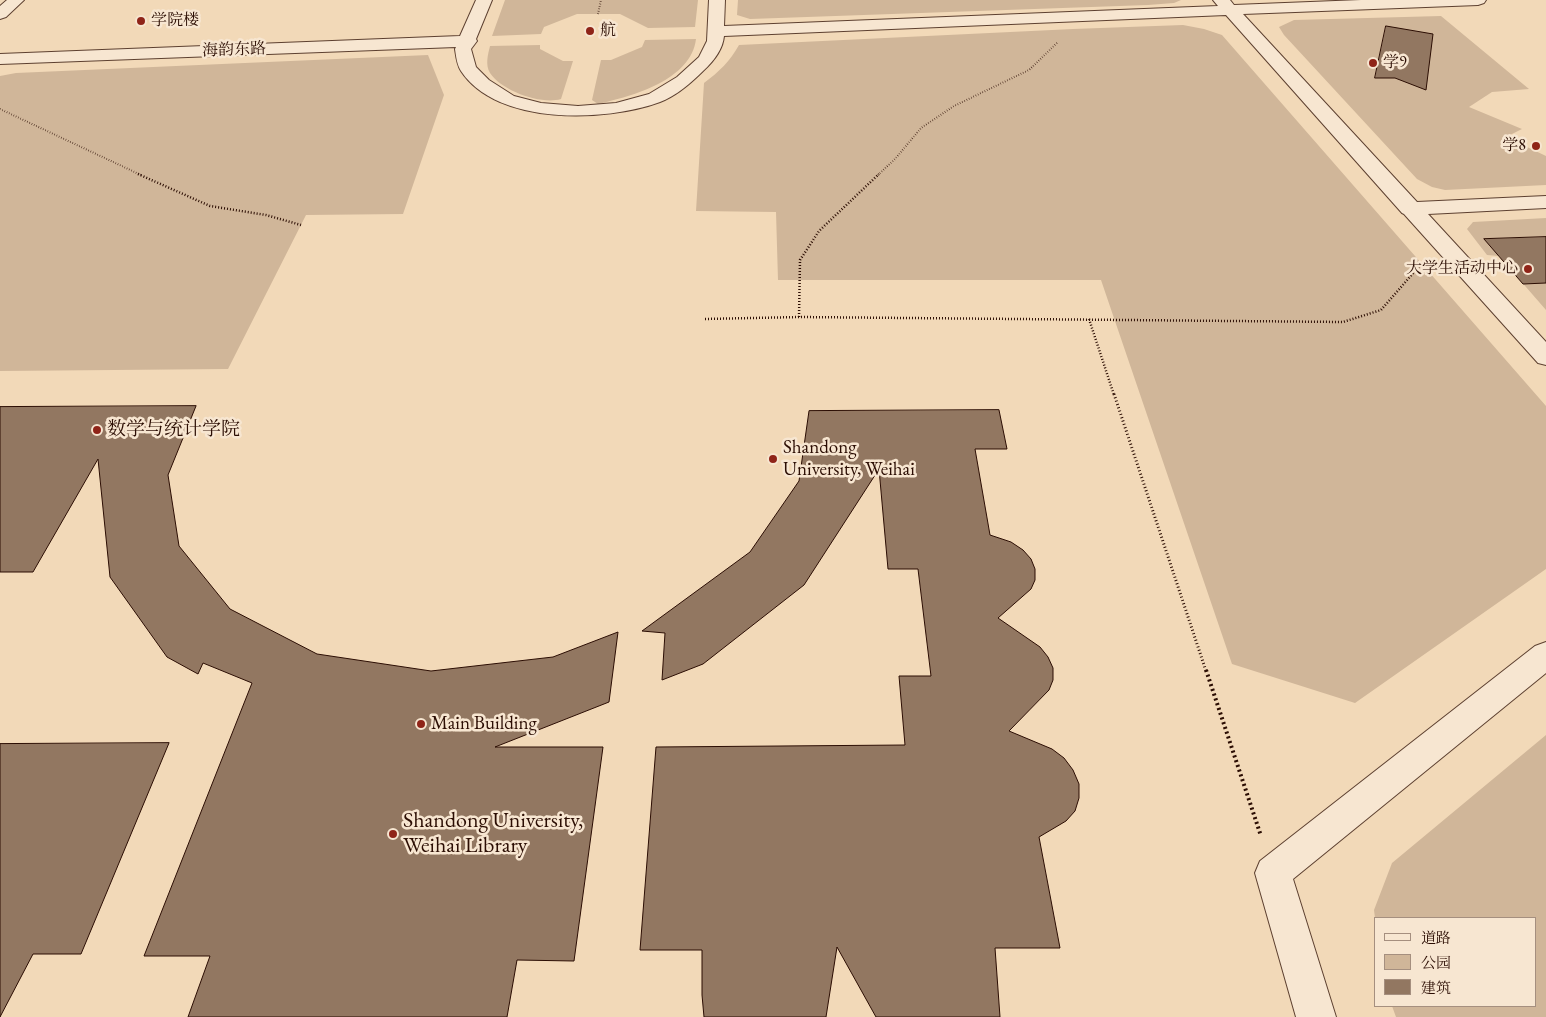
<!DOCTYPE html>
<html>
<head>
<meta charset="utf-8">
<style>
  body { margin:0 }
  #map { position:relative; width:1546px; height:1017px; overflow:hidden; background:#f2d9b8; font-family:"EB Garamond","Noto Serif SC",serif }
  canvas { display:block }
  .legend { position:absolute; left:1374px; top:917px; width:162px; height:90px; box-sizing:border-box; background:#f7e6d1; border:1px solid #a58f7f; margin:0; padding:6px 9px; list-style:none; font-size:15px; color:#2b0d03 }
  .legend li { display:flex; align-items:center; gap:10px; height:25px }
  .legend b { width:25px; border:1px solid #a58f7f }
</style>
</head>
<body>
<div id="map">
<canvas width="1546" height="1017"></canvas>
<ul class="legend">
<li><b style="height:6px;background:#f7e6d1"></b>道路</li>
<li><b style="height:14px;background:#d0b699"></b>公园</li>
<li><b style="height:14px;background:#927761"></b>建筑</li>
</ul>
</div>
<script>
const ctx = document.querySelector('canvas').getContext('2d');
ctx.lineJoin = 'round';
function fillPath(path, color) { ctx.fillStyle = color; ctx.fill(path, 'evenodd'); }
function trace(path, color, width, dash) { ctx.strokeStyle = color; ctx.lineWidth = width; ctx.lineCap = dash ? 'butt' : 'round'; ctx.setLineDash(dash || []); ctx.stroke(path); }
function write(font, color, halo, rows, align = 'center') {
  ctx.font = font + ' "EB Garamond","Noto Serif SC",serif'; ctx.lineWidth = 5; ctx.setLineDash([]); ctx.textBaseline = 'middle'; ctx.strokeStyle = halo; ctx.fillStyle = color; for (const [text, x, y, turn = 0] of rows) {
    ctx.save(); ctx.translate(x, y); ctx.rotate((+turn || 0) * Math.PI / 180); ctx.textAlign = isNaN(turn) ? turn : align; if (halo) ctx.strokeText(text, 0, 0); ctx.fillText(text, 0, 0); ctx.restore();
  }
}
const green = new Path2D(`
  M505 0H698L695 27 648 28 620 14H577L544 27 541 34 492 36Z
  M738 0H1181L1174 3 1148 5 750 19 737 15Z
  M1441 16 1529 89 1492 92 1469 107 1522 129 1506 137 1546 156V185L1445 190 1432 187 1417 179 1284 35 1279 27 1294 20Z
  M1183 25 1204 29 1222 35 1546 406V569L1355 703 1232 664 1101 280H778L776 212 696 211 704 83C719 72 730 61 739 45L1073 29Z
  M696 39C691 80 633 96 598 104L592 100 601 60H611L642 47 645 40Z
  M540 45V49L563 61H573L561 99C541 105 502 91 490 73 485 65 488 54 490 46Z
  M428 55 444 95 403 214 306 215 228 369 0 371V76L16 73Z
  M1546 218V310L1499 256 1487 255 1467 229 1473 222Z
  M1546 735V1017H1396L1392 1006H1535V918H1375L1374 910 1392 863Z`);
const building = new Path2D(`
  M1386 26 1433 34 1426 90 1395 78H1375Z
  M1546 237V283L1523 284 1484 239Z
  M196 406 168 475 179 546 230 609 317 654 431 671 553 657 618 632 609 702 495 747H603L574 961 517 960 507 1017H188L210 956H144L252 683 203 663 198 674 167 657 110 577 98 459 33 572H0V407Z
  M999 410 1007 449H975L990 535 1011 542 1023 550 1031 559 1035 569V580L1031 589 998 618 1040 647 1048 657 1053 668V680L1049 690 1009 731 1052 749 1064 758 1073 770 1079 784V798L1075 811 1066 821 1039 837 1060 948H995L1000 1017H876L837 947 826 1017H704L702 995V950H640L656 747 905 745 899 676H931L918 569H888L879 469 804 585 703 664 662 680 665 633 642 631 750 552 799 481 809 411Z
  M169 743 81 954H33L0 1017V744Z`);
const pathFar3 = new Path2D(`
  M598 14 601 0
  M0 109 141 175
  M878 175 895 159 921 128 954 106 1029 70 1058 42`);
const pathFar2 = new Path2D(`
  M138 174 210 206 266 215 301 225
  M799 317 800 260 819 231 879 174
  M705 319 799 317 1343 322 1381 310 1422 263
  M1089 319 1114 395`);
const pathFar1 = new Path2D(`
  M1114 394 1206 671`);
const path = new Path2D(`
  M1206 670 1261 836`);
const minor = new Path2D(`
  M7 0H24L6 17 0 19V6Z
  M476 0H492L476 39 477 41 471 49 476 67 489 80 514 96 541 103 578 106 616 103 649 94 677 77 699 57 707 41 709 0H725L724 26 1218 6 1213 0H1230L1234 5 1361 0H1486L1484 3 1478 5 1243 14 1417 202 1546 196V208L1428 214 1546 342V365L1538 363 1404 214 1402 213 1226 15 724 36C723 49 713 62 703 71 691 83 676 96 660 102 606 122 497 126 461 71 457 65 456 56 455 49L456 47 0 64V54L460 36Z
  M1546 642V673L1293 879 1336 1017H1296L1255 873 1260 861 1535 646Z`);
const markers = [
  [141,21,5,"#8f2418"],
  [590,31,5,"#8f2418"],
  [1373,63,5,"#8f2418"],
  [1536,146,5,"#8f2418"],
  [1528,269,5,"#8f2418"],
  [97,430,5,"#8f2418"],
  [773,459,5,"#8f2418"],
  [421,724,5,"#8f2418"],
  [393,834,5,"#8f2418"]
];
const farPoinames = [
  ["学院楼",151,21],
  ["航",600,31],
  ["学9",1383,63],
  ["学8",1526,146,"right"],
  ["大学生活动中心",1518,269,"right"]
];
const farStreetnames = [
  ["海韵东路",234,50,-2]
];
const poiNames = [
  ["数学与统计学院",107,430],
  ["Shandong",783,448],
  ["University, Weihai",783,470],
  ["Main Building",431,724]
];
const nearPoinames = [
  ["Shandong University,",403,821],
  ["Weihai Library",403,846]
];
fillPath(green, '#d0b699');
fillPath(building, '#927761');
trace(building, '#2b0d03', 1);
trace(minor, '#5d4030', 2);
trace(pathFar3, '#2b0d03', 2, [0.5, 2]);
trace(pathFar2, '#2b0d03', 2.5, [1, 2]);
trace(pathFar1, '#2b0d03', 3, [1, 2.5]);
trace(path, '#2b0d03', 4, [2, 3]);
fillPath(minor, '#f7e6d1');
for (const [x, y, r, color] of markers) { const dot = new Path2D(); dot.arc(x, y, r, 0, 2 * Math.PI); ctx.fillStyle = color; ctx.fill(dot); trace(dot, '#f7e6d1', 2); }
write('16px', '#2b0d03', '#f7e6d1', farPoinames, 'left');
write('16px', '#2b0d03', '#f7e6d1', farStreetnames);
write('19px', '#2b0d03', '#f7e6d1', poiNames, 'left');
write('22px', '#2b0d03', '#f7e6d1', nearPoinames, 'left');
</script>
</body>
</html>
